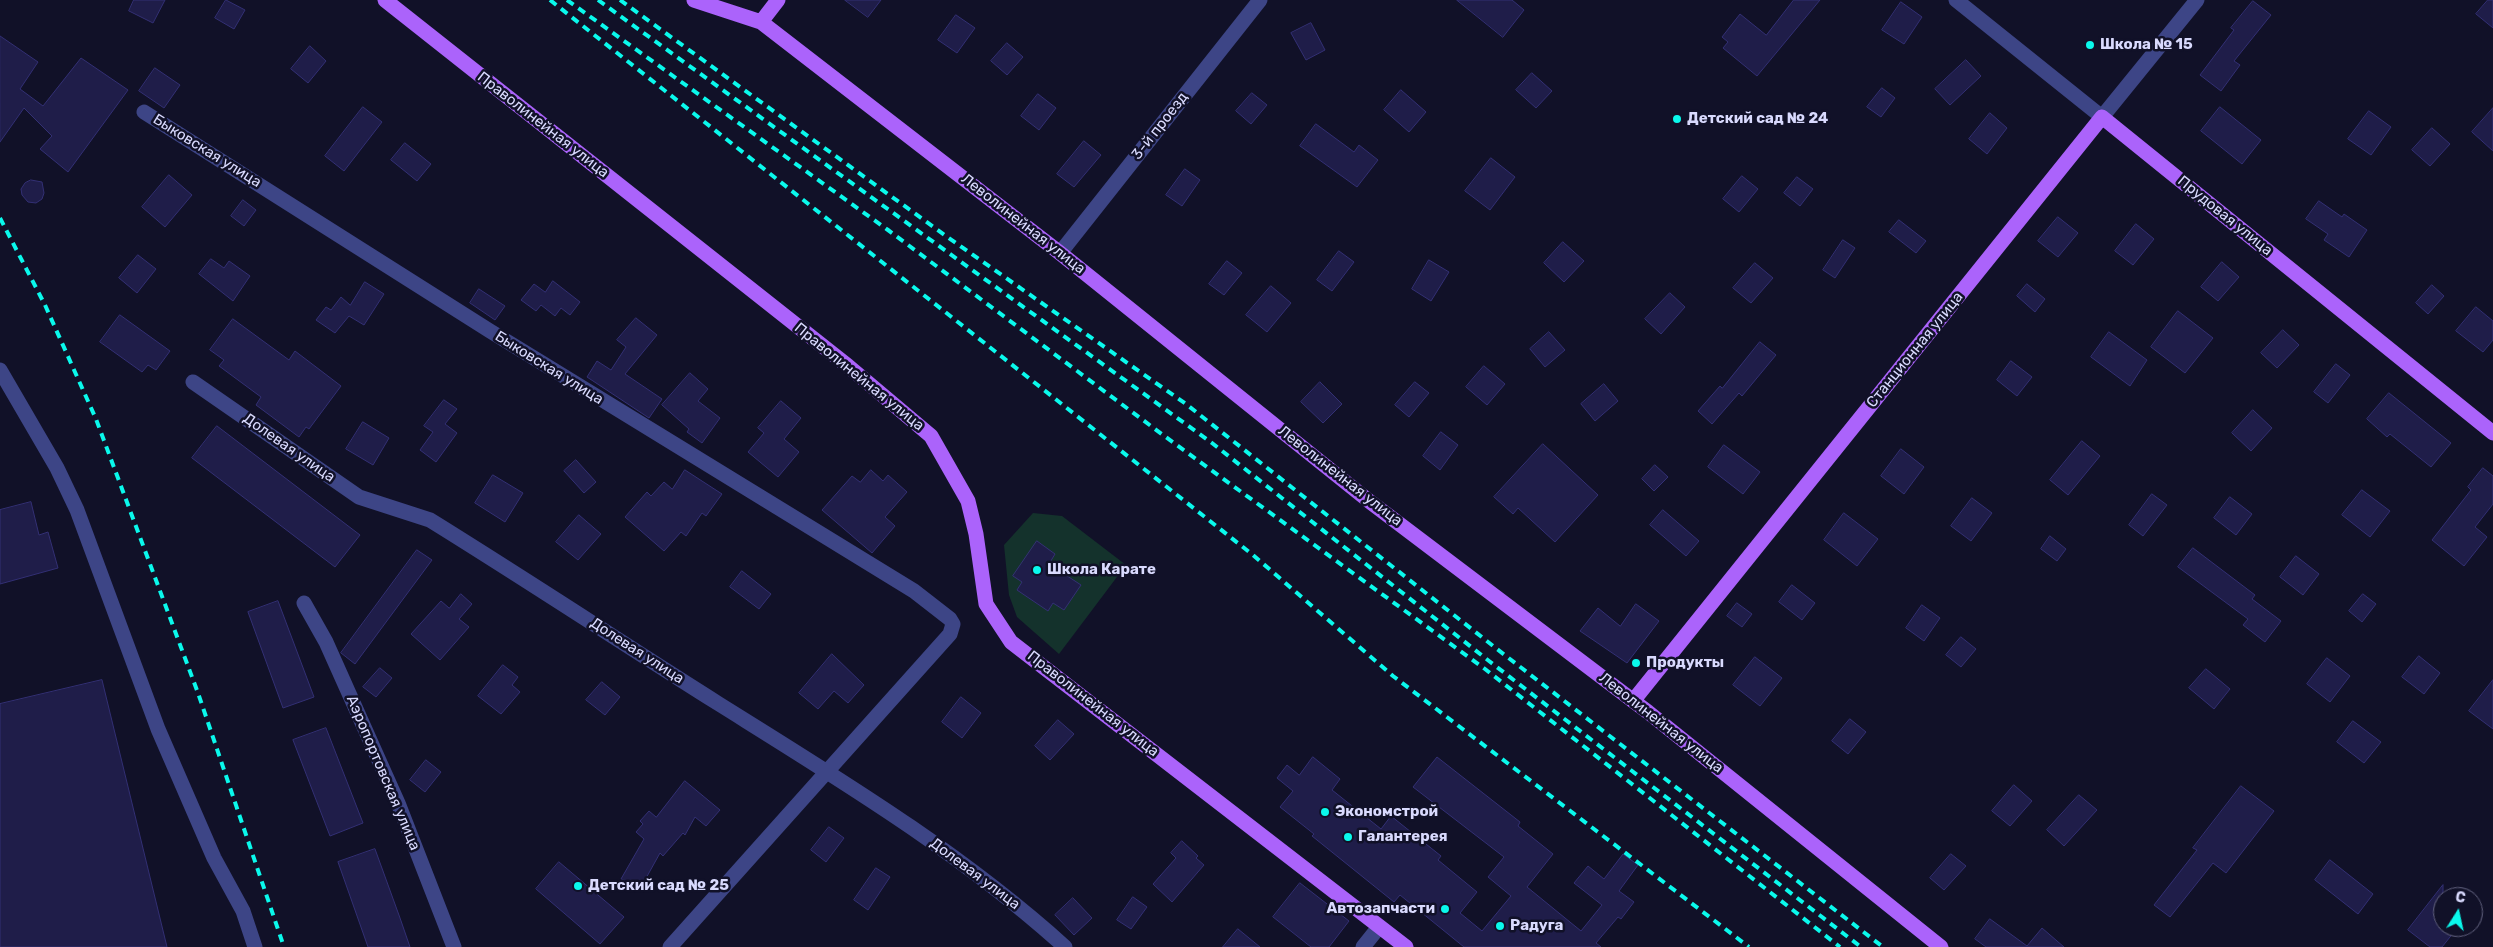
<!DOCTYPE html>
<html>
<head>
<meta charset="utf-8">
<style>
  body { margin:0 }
  #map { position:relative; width:2493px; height:947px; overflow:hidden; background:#111128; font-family:Rubik,sans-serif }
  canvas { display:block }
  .north { position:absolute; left:2433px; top:887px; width:50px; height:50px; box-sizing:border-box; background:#111128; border:1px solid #61617e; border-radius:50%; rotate:10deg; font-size:14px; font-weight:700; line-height:20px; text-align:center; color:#d9dafe }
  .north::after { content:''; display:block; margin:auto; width:18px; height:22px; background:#0af9ec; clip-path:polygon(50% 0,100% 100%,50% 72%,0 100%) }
</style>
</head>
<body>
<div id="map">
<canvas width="2493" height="947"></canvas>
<div class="north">С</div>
</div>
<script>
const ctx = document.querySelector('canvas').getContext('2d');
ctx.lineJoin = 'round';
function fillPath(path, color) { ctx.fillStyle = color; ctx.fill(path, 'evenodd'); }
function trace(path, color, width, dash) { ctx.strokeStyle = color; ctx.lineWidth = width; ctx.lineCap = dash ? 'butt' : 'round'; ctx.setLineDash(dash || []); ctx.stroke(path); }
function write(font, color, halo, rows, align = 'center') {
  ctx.font = font + ' Rubik,sans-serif'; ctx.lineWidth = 5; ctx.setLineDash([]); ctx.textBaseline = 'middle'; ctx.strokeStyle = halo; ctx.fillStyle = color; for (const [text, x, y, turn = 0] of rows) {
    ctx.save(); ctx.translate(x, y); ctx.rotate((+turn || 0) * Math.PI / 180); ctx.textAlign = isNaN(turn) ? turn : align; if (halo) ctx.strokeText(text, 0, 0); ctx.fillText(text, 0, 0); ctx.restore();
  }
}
const green = new Path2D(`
  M1033 513 1062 516 1126 565 1059 654 1017 617 1009 595 1004 545Z`);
const building = new Path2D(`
  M134 0H165L153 23 129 11Z
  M226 0 245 10 234 29 215 18Z
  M845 0H881L868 17Z
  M1457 0H1512L1524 10 1503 37Z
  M1794 0H1820L1757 76 1723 48 1728 42 1722 37 1740 14 1766 35Z
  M2488 0H2493V28L2476 14Z
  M2253 1 2271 15 2234 61 2240 65 2221 91 2200 75 2234 30 2231 28Z
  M1901 2 1922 17 1904 44 1882 30Z
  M956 15 975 28 957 53 938 40Z
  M1311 23 1325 50 1306 60 1291 33Z
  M0 36 38 62 20 89 43 106 81 58 128 90 68 172 40 149 52 136 24 108 0 142Z
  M1007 43 1023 57 1007 75 991 61Z
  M310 46 326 61 308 83 291 69Z
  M1966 60 1981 76 1950 105 1935 89Z
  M155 68 180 85 164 108 139 91Z
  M1532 73 1552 91 1536 108 1516 90Z
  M1882 88 1895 98 1881 117 1867 107Z
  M1401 90 1426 112 1409 132 1384 110Z
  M1252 93 1267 105 1251 124 1236 111Z
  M1038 94 1056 108 1039 130 1021 116Z
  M363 107 382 122 344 171 325 156Z
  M2220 107 2261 140 2242 164 2201 131Z
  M2493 108V151L2472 132Z
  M2369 111 2391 127 2371 155 2348 139Z
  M1990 113 2007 128 1987 154 1969 139Z
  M1316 124 1354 152 1359 145 1378 160 1357 187 1300 146Z
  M2432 128 2450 144 2430 166 2412 150Z
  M1084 141 1101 155 1074 187 1057 174Z
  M405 143 431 164 417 181 391 160Z
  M1491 158 1515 177 1490 210 1465 191Z
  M1185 169 1200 180 1182 206 1166 195Z
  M169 175 192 195 165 227 142 207Z
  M1742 176 1758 189 1739 212 1723 199Z
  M1797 177 1813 189 1800 206 1784 193Z
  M31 180 42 182 44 193 42 199 36 203 28 202 22 195 21 189 25 183Z
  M243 200 256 210 244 226 231 216Z
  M2319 201 2342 217 2344 214 2367 230 2349 257 2324 240 2328 234 2306 219Z
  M2058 217 2078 233 2058 257 2038 241Z
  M1899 220 1926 241 1916 253 1889 232Z
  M2136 224 2154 239 2133 265 2115 251Z
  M1843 240 1855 248 1835 278 1823 270Z
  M1563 242 1584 261 1564 282 1544 263Z
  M1339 251 1354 262 1332 291 1317 280Z
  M138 255 156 269 137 293 119 278Z
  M211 259 224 268 229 261 250 276 233 301 199 274Z
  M1429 260 1449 272 1431 301 1412 289Z
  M1227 261 1242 273 1224 295 1209 284Z
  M2222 262 2239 277 2218 301 2201 287Z
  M1755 263 1773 278 1751 303 1733 288Z
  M553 281 580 302 570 315 561 308 555 316 541 305 536 311 521 300 534 284 545 292Z
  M365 282 384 294 364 325 349 316 335 333 316 320 326 307 331 310 341 297 350 305Z
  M2027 284 2045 299 2035 312 2017 296Z
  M2432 285 2444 296 2428 314 2416 303Z
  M1271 286 1291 303 1267 332 1246 315Z
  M479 289 505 306 495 320 470 303Z
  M1670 293 1685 307 1661 334 1645 319Z
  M2476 307 2493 321V340L2483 352 2456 331Z
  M2178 311 2213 338 2185 373 2151 347Z
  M120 315 170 351 156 370 148 365 142 372 100 342Z
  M636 318 657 335 625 374 662 399 649 418 587 377 597 361 611 370 626 347 617 340Z
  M233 319 289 360 295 351 341 386 309 429 306 427 299 437 256 405 261 397 219 366 224 360 210 350Z
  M2283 330 2299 345 2277 368 2261 353Z
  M1549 332 1565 350 1545 367 1530 349Z
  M2109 332 2147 360 2130 386 2091 357Z
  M1760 342 1776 355 1742 396 1739 393 1712 424 1698 411 1720 386 1722 388Z
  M2011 361 2032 377 2017 396 1997 380Z
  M2336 364 2350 375 2328 403 2314 392Z
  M1484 366 1505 384 1487 405 1466 387Z
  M690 373 708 389 698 401 720 418 702 443 687 432 689 429 662 405Z
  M1320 382 1342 404 1323 423 1301 402Z
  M1415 382 1429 393 1409 417 1395 405Z
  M1604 384 1618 401 1595 421 1581 404Z
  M2389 393 2451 443 2431 467 2390 434 2387 437 2367 419Z
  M444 400 457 409 445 424 457 433 436 462 420 450 433 432 424 426Z
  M781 401 801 418 784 439 799 452 778 477 748 452 764 433 758 428Z
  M2253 410 2272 428 2251 451 2232 433Z
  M363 422 389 438 373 465 346 449Z
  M217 426 360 535 335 567 192 458Z
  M1441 432 1458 445 1440 470 1423 456Z
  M2082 441 2100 456 2068 495 2050 480Z
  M1543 444 1598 495 1555 542 1518 508 1513 514 1494 497Z
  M1724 445 1760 472 1743 494 1708 467Z
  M1901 449 1924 467 1904 494 1881 476Z
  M576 460 596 482 584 493 564 471Z
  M1655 465 1668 477 1654 491 1642 479Z
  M2483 468 2493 476V504L2475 527 2487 537 2464 566 2432 540 2471 490 2468 487Z
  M685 470 722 494 706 516 702 513 686 536 681 532 664 551 625 517 647 492 651 496 664 482 672 489Z
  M871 470 883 481 888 475 907 492 885 517 895 526 872 553 822 510 852 476 860 482Z
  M493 475 523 493 505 522 475 503Z
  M2362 490 2390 511 2370 537 2342 515Z
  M2152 494 2167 505 2143 536 2129 525Z
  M2230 497 2252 514 2236 535 2214 518Z
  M1972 498 1992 513 1971 541 1951 526Z
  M31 502 39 535 48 532 58 568 0 584V510Z
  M1663 510 1699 541 1686 556 1650 525Z
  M1844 513 1878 539 1857 566 1824 540Z
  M579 515 601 534 578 560 556 542Z
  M2050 536 2066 549 2057 561 2041 549Z
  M1037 541 1055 554 1049 564 1081 585 1064 610 1053 603 1048 611 1017 590 1022 582 1013 576Z
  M2193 548 2255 595 2252 599 2281 621 2265 642 2243 625 2248 619 2178 567Z
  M417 550 432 560 355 664 341 653Z
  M2296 556 2319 574 2303 595 2280 577Z
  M742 571 771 594 759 609 730 587Z
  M1792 585 1815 603 1802 620 1779 602Z
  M461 594 472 604 459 619 469 627 440 660 411 634 441 601 449 608Z
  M2363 594 2376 604 2362 622 2349 611Z
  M278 601 314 697 283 708 248 612Z
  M1737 603 1752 614 1742 627 1727 616Z
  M1636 604 1659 621 1627 663 1580 631 1598 608 1620 626Z
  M1922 605 1940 618 1924 641 1906 628Z
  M1961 637 1976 649 1961 667 1946 655Z
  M832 654 864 685 848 703 834 691 818 709 799 693Z
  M2419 656 2440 673 2424 694 2402 677Z
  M1755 657 1782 678 1760 706 1733 685Z
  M2327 658 2350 676 2330 702 2307 684Z
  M503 665 518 677 512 685 520 692 501 714 478 696Z
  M380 668 392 678 376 697 363 687Z
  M2206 669 2230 689 2214 709 2189 688Z
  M102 680 167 947H0V704Z
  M2493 680V729L2469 711Z
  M602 682 620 697 605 715 586 700Z
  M961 697 981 713 962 738 942 722Z
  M1850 719 1866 732 1848 754 1832 741Z
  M1058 720 1074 734 1050 760 1035 746Z
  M2353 721 2381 742 2364 763 2337 742Z
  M326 728 363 823 330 836 293 740Z
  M1313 757 1340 779 1332 790 1381 829 1391 816 1441 856 1438 860 1477 892 1460 913 1482 931 1511 896 1488 877 1504 857 1413 787 1437 757 1520 822 1518 826 1553 854 1527 887 1581 931 1602 905 1574 883 1588 866 1604 879 1623 854 1638 865 1619 891 1634 902 1621 919 1618 917 1596 943 1601 947H1464L1400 895 1394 902 1312 836 1314 834 1280 807 1293 791 1277 778 1287 765 1299 775Z
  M426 760 441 772 425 792 410 780Z
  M685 781 720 810 706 826 695 817 685 835 683 833 663 856 660 853 640 889 621 879 644 839 636 832 643 824 640 821 649 811 656 817Z
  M2014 785 2032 801 2010 826 1992 811Z
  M2241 786 2274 811 2226 873 2213 863 2170 917 2154 905 2197 850 2193 848Z
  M2079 795 2097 810 2064 846 2047 830Z
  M829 827 844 838 826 862 811 850Z
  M1182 841 1198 856 1196 858 1204 865 1172 902 1153 884 1176 858 1171 853Z
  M375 849 400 918 410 947H368L338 862Z
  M1951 854 1966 866 1944 890 1930 878Z
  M2330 860 2373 894 2358 914 2315 880Z
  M559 862 624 917 600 944 536 889Z
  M876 868 890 877 868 910 854 900Z
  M1300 883 1349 921 1329 947H1311L1273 917Z
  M2443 885V927H2458L2442 947H2430L2408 930Z
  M1133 897 1147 907 1131 929 1117 920Z
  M1073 898 1092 918 1074 935 1055 915Z
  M1990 919 2027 946 2042 928 2064 947H1986L1975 939Z
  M1238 929 1260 947H1223Z`);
const minor = new Path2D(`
  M1956 0 2102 117 2197 0
  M144 112 490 331 914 591 950 619 953 624 950 634 670 947
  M1060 253 1260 0
  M0 370 57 468 77 510 158 729 214 858 243 911 255 947
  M193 382 359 497 430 520C527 580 622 643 719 704 839 779 960 852 1065 947
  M304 603 326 642 398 803 454 947
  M1363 947 1379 927`);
const major = new Path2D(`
  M385 0 848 366 931 436 968 501 976 534 986 604 1011 642 1406 947
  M694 0 761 22 1060 253 1369 501 1648 712 1941 947
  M761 22 778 0
  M1633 701 2102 117 2493 433`);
const rail = new Path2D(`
  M550 0 1253 555 1393 676 1749 947
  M567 0 888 230 1163 435 1485 669 1840 947
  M598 0 1212 443 1489 661 1861 947
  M620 0 946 236 1186 404 1497 649 1883 947
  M0 218 45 305 96 419 198 693 284 947`);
const markers = [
  [2090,45,5,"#0af9ec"],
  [1677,119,5,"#0af9ec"],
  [1037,570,5,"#0af9ec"],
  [1636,663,5,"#0af9ec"],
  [1325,812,5,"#0af9ec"],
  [1348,837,5,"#0af9ec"],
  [578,886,5,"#0af9ec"],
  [1445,909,5,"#0af9ec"],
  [1500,926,5,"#0af9ec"]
];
const poiNames = [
  ["Школа № 15",2100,45],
  ["Детский сад № 24",1687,119],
  ["Школа Карате",1047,570],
  ["Продукты",1646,663],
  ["Экономстрой",1335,812],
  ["Галантерея",1358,837],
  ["Детский сад № 25",588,886],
  ["Автозапчасти",1435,909,"right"],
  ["Радуга",1510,926]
];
const streetNames = [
  ["Праволинейная улица",543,125,38],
  ["3-й проезд",1160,126,-52],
  ["Быковская улица",207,151,32],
  ["Прудовая улица",2225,216,39],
  ["Леволинейная улица",1023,224,38],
  ["Станционная улица",1915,350,-51],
  ["Быковская улица",549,368,32],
  ["Праволинейная улица",859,377,39],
  ["Долевая улица",289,448,35],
  ["Леволинейная улица",1340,476,38],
  ["Долевая улица",637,651,33],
  ["Праволинейная улица",1093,704,38],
  ["Леволинейная улица",1661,723,38],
  ["Аэропортовская улица",383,773,67],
  ["Долевая улица",975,874,37]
];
fillPath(green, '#14322c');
fillPath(building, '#1f1d49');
trace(building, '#333074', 1);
trace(minor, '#3d4586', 15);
trace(major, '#ab63fb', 15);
trace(rail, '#0af9ec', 4, [8, 6]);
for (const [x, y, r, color] of markers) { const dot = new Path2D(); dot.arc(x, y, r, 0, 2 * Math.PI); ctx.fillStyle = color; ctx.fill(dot); trace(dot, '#111128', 2); }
write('bold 15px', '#d9dafe', '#111128', poiNames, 'left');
write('15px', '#d9dafe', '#111128', streetNames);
</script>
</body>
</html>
